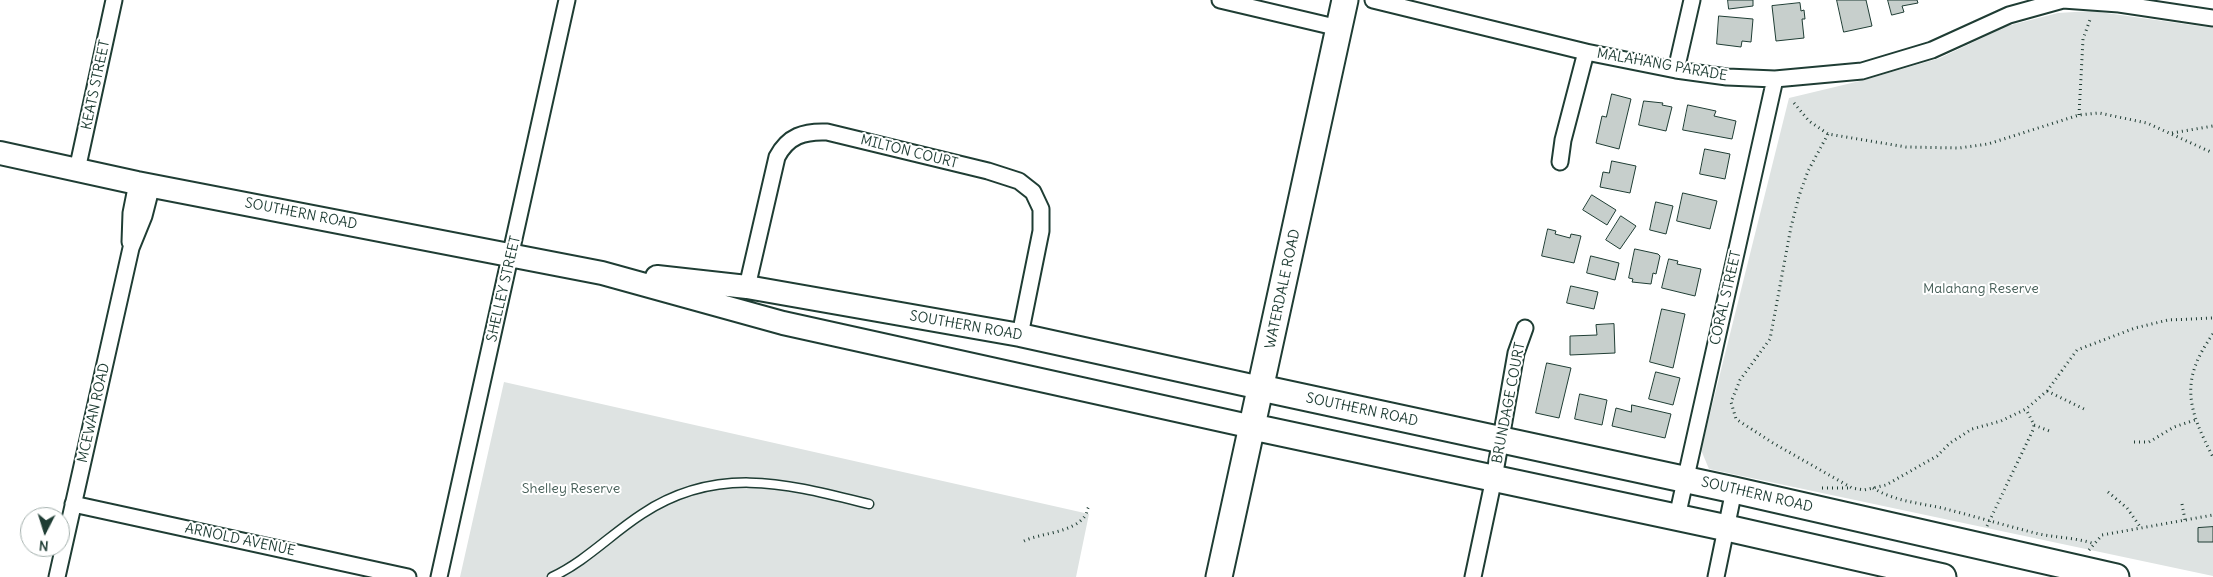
<!DOCTYPE html>
<html>
<head>
<meta charset="utf-8">
<style>
  body { margin:0 }
  #map { position:relative; width:2213px; height:577px; overflow:hidden; background:#fff; font-family:Delius,sans-serif }
  canvas { display:block }
  .north { position:absolute; left:20px; top:507px; width:50px; height:50px; box-sizing:border-box; background:#fff; border:1px solid #a5b1ae; border-radius:50%; rotate:185deg; font-size:14px; font-weight:700; line-height:20px; text-align:center; color:#1f3d34 }
  .north::after { content:''; display:block; margin:auto; width:18px; height:22px; background:#1f3d34; clip-path:polygon(50% 0,100% 100%,50% 72%,0 100%) }
</style>
</head>
<body>
<div id="map">
<canvas width="2213" height="577"></canvas>
<div class="north">N</div>
</div>
<script>
const ctx = document.querySelector('canvas').getContext('2d');
ctx.lineJoin = 'round';
function fillPath(path, color) { ctx.fillStyle = color; ctx.fill(path, 'evenodd'); }
function trace(path, color, width, dash) { ctx.strokeStyle = color; ctx.lineWidth = width; ctx.lineCap = dash ? 'butt' : 'round'; ctx.setLineDash(dash || []); ctx.stroke(path); }
function write(font, color, halo, rows, align = 'center') {
  ctx.font = font + ' Delius,sans-serif'; ctx.lineWidth = 4; ctx.setLineDash([]); ctx.textBaseline = 'middle'; ctx.strokeStyle = halo; ctx.fillStyle = color; for (const [text, x, y, turn = 0] of rows) {
    ctx.save(); ctx.translate(x, y); ctx.rotate((+turn || 0) * Math.PI / 180); ctx.textAlign = isNaN(turn) ? turn : align; if (halo) ctx.strokeText(text, 0, 0); ctx.fillText(text, 0, 0); ctx.restore();
  }
}
const green = new Path2D(`
  M2092 11 2213 28V576L1709 469 1701 450 1789 98 1864 80 1940 58 2007 26 2058 13Z
  M504 382 1089 514 1076 577H460Z`);
const building = new Path2D(`
  M1728 0H1753V6L1729 9Z
  M1837 0H1866L1872 26 1844 32Z
  M1888 0H1917L1918 3 1902 6 1904 12 1892 15Z
  M1800 3 1801 11 1804 10 1805 19H1802L1804 38 1776 41 1772 6Z
  M1719 16 1753 19 1751 42 1742 41 1741 47 1717 44Z
  M1612 94 1631 99 1619 149 1596 143 1602 116 1606 117Z
  M1644 101 1663 103 1662 105 1672 107 1666 131 1639 125Z
  M1688 105 1716 111 1714 116 1736 121 1732 139 1683 130Z
  M1705 149 1730 154 1725 179 1700 174Z
  M1612 161 1636 166 1630 193 1600 187 1603 172 1609 173Z
  M1683 193 1717 201 1710 229 1677 221Z
  M1592 195 1616 210 1607 225 1583 210Z
  M1656 202 1673 206 1666 234 1650 230Z
  M1621 216 1636 226 1620 249 1606 240Z
  M1548 229 1556 231 1555 234 1570 238 1571 234 1581 236 1574 263 1542 256Z
  M1635 249 1658 254 1660 256 1656 274 1653 273 1651 284 1632 282 1633 279 1629 278Z
  M1591 256 1619 263 1615 280 1587 273Z
  M1669 259 1678 261 1677 264 1701 269 1695 296 1662 288Z
  M1571 286 1598 292 1594 309 1567 303Z
  M1662 309 1685 314 1673 368 1650 362Z
  M1614 324 1615 353 1570 355V336L1597 335 1596 325Z
  M1547 363 1571 368 1559 418 1536 413Z
  M1656 372 1680 378 1673 405 1649 399Z
  M1580 394 1607 400 1602 425 1575 419Z
  M1632 405 1671 414 1665 438 1612 426 1616 408 1631 412Z
  M2213 527V542H2198V528Z`);
const path = new Path2D(`
  M1794 103 1809 121 1828 134 1906 147 1959 148 1988 144 2079 115 2099 113 2147 123 2213 153
  M2079 115 2083 39 2091 17
  M2172 133 2213 126
  M1828 134 1808 171 1799 196 1791 227 1770 339 1740 380 1731 402 1736 419 1773 443 1852 488 1864 490 1886 485 1937 456 1950 443 1972 429 2001 421 2026 409 2047 391 2077 350 2135 328 2168 320 2213 318
  M2213 334C2179 381 2188 409 2213 457
  M2047 391 2086 410
  M2034 425 2052 432
  M2134 442H2149L2174 427 2195 420
  M1822 488H1851
  M1873 488C1894 501 1919 503 1942 508 1973 516 2004 525 2035 533 2055 538 2074 537 2095 544
  M2108 492 2127 508 2141 528
  M2182 504 2185 520
  M1987 526 2033 430 2034 425 2026 409
  M1024 541C1040 533 1073 533 1085 516 1088 512 1086 509 1090 506
  M2089 550 2102 535 2213 515`);
const lane = new Path2D(`
  M552 577C586 561 611 534 642 514 718 464 788 484 869 504`);
const street = new Path2D(`
  M1220 0 1339 28
  M1373 0 1586 52 1676 70 1727 77 1775 79 1862 71 1932 50 2009 15 2063 0 2119 4 2213 18
  M1676 70 1692 0
  M1560 162 1563 140 1586 52
  M77 170 114 0
  M130 242 131 213 137 183
  M747 287 777 157C788 136 804 131 827 132L988 171 1019 181 1033 192 1041 209V231L1020 335
  M73 504 408 577
  M1677 517 1775 79
  M57 577 131 248 144 216 152 185
  M439 577 567 0
  M1473 577 1494 478 1516 353 1525 328
  M1716 577 1734 490`);
const secondary = new Path2D(`
  M0 153 137 183 602 273 783 323 1253 427
  M657 277 747 287 1020 335 1261 388`);
const primary = new Path2D(`
  M1261 388 1734 490 2116 577
  M1253 427 1727 528 1943 577
  M1219 577 1345 0`);
const streetNames = [
  ["MALAHANG PARADE",1662,65,10],
  ["KEATS STREET",96,85,-78],
  ["MILTON COURT",909,152,14],
  ["SOUTHERN ROAD",301,214,11],
  ["SHELLEY STREET",504,289,-77],
  ["WATERDALE ROAD",1283,289,-78],
  ["CORAL STREET",1726,298,-77],
  ["SOUTHERN ROAD",966,326,10],
  ["BRUNDAGE COURT",1509,403,-79],
  ["SOUTHERN ROAD",1362,410,12],
  ["MCEWAN ROAD",94,413,-77],
  ["SOUTHERN ROAD",1757,495,13],
  ["ARNOLD AVENUE",240,540,12]
];
const parkNames = [
  ["Malahang Reserve",1981,289],
  ["Shelley Reserve",571,489]
];
fillPath(green, '#dee3e2');
fillPath(building, '#c7cfcc');
trace(building, '#1f3d34', 1);
trace(lane, '#1f3d34', 11);
trace(street, '#1f3d34', 19);
trace(secondary, '#1f3d34', 26);
trace(primary, '#1f3d34', 29);
trace(path, '#1f3d34', 3, [1, 4]);
trace(lane, '#fff', 8);
trace(street, '#fff', 15);
trace(secondary, '#fff', 22);
trace(primary, '#fff', 25);
write('14px', '#1f3d34', '#fff', streetNames);
write('14px', '#455e57', '#fff', parkNames);
</script>
</body>
</html>
